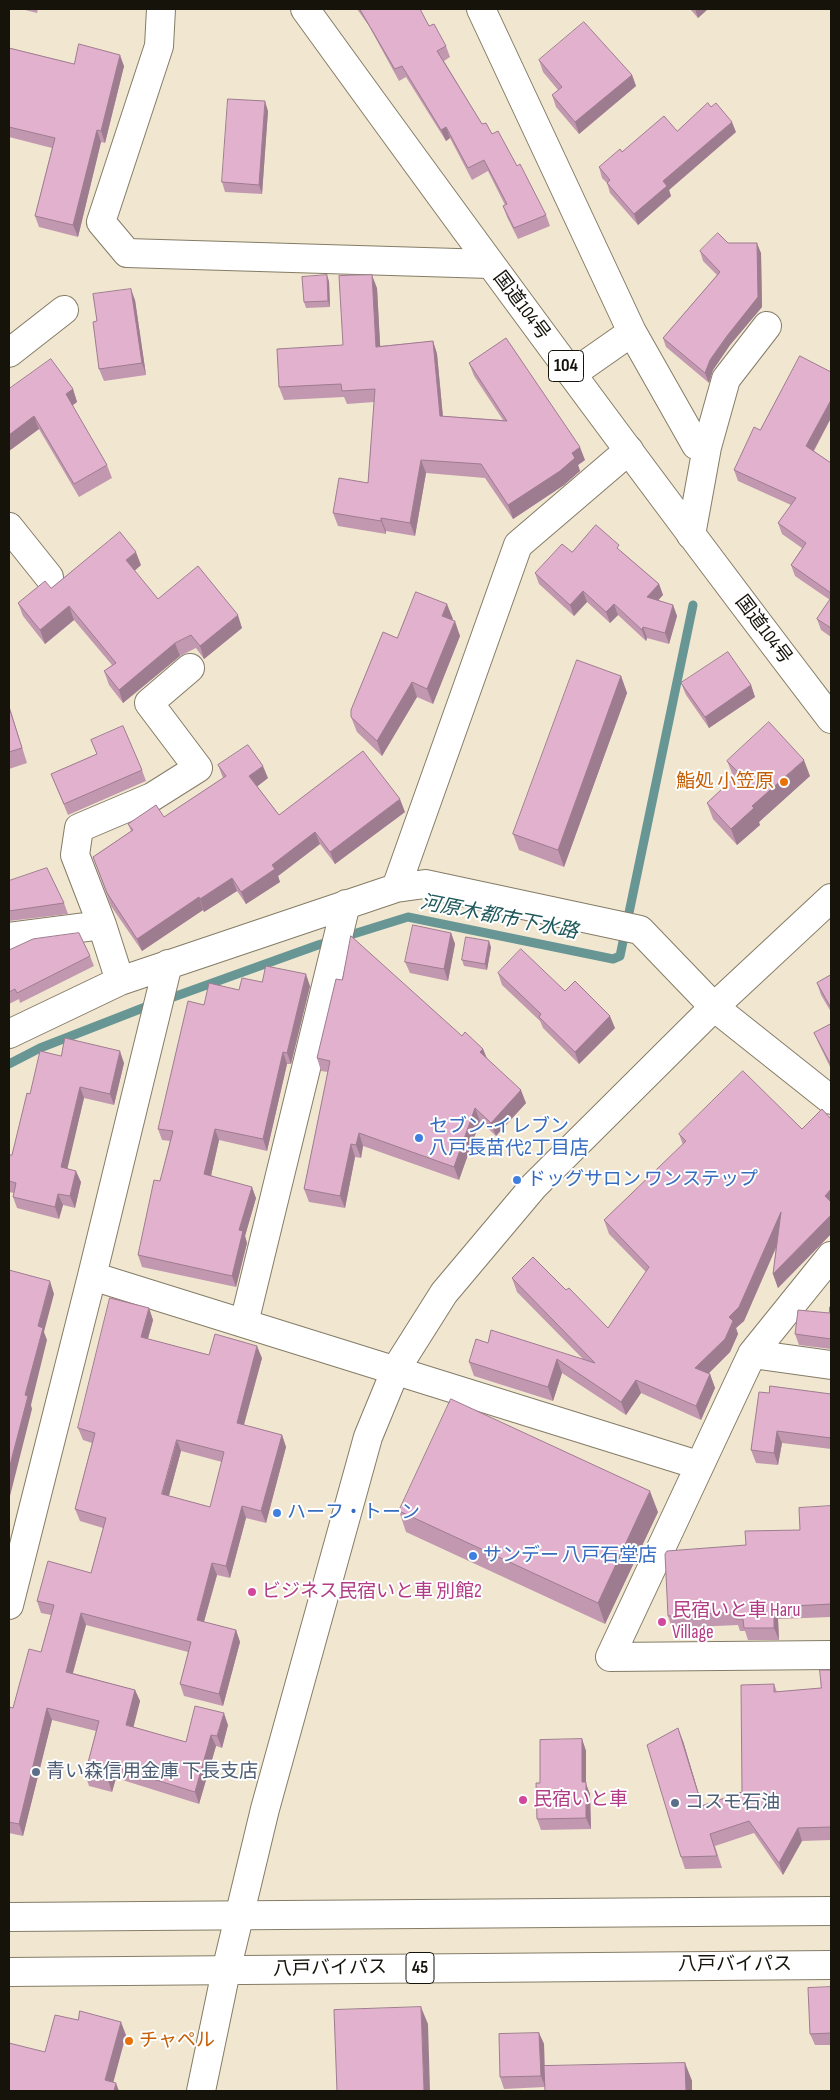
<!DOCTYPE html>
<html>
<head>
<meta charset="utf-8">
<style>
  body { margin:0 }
  #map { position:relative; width:840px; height:2100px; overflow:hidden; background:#f1e7d0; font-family:"Sofia Sans Condensed",sans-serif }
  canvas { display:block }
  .frame { position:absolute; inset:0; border:10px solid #16130b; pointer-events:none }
</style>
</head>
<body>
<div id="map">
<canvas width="840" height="2100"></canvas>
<div class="frame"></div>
</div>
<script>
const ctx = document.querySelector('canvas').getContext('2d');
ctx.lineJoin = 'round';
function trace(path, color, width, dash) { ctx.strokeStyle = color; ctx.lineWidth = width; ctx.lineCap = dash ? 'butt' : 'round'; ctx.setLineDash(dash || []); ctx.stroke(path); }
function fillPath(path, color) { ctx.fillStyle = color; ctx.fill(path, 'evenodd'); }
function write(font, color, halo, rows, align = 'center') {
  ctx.font = font + ' "Sofia Sans Condensed","Noto Sans JP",sans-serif'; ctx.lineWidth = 4; ctx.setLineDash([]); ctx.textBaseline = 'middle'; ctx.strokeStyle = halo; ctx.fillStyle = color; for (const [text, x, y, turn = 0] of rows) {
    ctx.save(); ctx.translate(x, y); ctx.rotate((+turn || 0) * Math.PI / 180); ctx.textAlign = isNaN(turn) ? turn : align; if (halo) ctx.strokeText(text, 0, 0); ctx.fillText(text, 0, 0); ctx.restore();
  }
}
const stream = new Path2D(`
  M165 1000 318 945 408 917 613 959 620 956 693 605
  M9 1064 40 1048 153 1004`);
const street = new Path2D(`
  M161 9 159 46 101 222 127 253 490 264
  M481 9 632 332 696 445 707 447
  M9 353 64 310
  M572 374 632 332
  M9 527 49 577
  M691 535 707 447 726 379 767 326
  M396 888 518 545 629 450
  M9 937 102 925
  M120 981 102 925 75 855 79 828 152 797 198 768 149 703 190 668
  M9 1034 120 981 396 888 425 884 640 930 714 1007 831 1100
  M831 1256 752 1354 610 1657 831 1655
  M92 1276 698 1465
  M244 1323 346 904
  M752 1354 831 1365
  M9 1605 92 1276 168 964`);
const secondary = new Path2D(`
  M201 2091 226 1971 265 1809 368 1437 396 1369 444 1293 534 1186 714 1007 831 898`);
const highway = new Path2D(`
  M305 9C478 248 652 485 831 719
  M9 1917 831 1911
  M9 1972 831 1965`);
const wall = new Path2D(`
  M21 9H38L37 13Z
  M357 9H420L429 26 446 46 450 57 444 61 482 124 492 134 517 166 546 215 550 226 518 239 507 217 503 206 505 205 488 171 472 180 450 138 446 141 406 77 399 81 369 26Z
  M690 9H708L698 18Z
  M9 48 74 64 124 66 105 143 101 142 78 237 39 227 35 216 52 148 9 137Z
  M539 60 632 75 636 86 579 134 556 107 552 95 558 90 543 72Z
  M268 111 262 194 225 192 222 182Z
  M677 131 736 132 669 190 671 196 638 225 610 193 607 183 602 178 599 167Z
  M728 243 761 253 762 307 730 345 713 370 709 383 666 347 663 338 717 275 703 261 700 251Z
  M329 281 330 307 306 308 304 302Z
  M377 288 380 346 433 341 437 354 443 416 503 420 474 376 469 363 585 460 578 465 580 471 564 485 513 519 485 478 426 473 415 536 386 531V534L338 526 333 513 368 483 374 402 347 404 344 397 284 400 279 387 343 345Z
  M135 300 146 375 104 381 99 369 97 321Z
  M831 372V418L814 451 831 463V637L821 630 817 619 830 600 795 576 791 565 802 548 782 534 778 523 791 505 738 481 734 470 760 430Z
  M9 389H73L77 402 72 406 107 465 112 478 79 497 39 429 9 451Z
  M621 551 659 584 663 595 658 600 673 605 677 616 669 644 647 638 646 641 618 615 610 623 587 602 574 616 539 584 535 573 572 552Z
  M141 565 134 571 158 599 242 628 204 659 196 648 180 656 123 703 109 685 104 671 112 665 74 620 45 644 23 616 18 603 51 588Z
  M453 619 452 620 460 636 433 704 417 697 382 756 357 732 351 717 397 638Z
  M621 676 627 693 564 867 519 850 513 834Z
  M681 683 751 685 755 697 709 728 686 695Z
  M9 705 27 763 9 769Z
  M91 740 142 770 146 781 68 815 51 774 97 754Z
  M727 761 810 776 759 822 760 825 737 845 713 819 707 803 734 778Z
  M218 765 268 778 257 786 279 815 405 812 335 864 320 844 278 876 280 882 246 904 237 891 204 912 203 910 142 951 111 906 93 857 131 831 128 824 164 817 223 778Z
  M9 881 64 903 68 914 9 921Z
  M451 933 455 944 448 981 410 973 405 962Z
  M491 947 487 970 464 966 462 960Z
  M9 950 90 956 94 966 20 1003 19 999 9 1004Z
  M498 973 565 991 615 1028 579 1064 543 1028 540 1021 502 985Z
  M831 975V1012L821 995 817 983Z
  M262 982 310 986 291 1064H287L267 1151 219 1140 211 1175 256 1198 245 1236 247 1243 236 1287 142 1267 138 1255 160 1181 170 1141 162 1140 158 1129 204 1005 239 990Z
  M831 1024V1069L819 1044 814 1033Z
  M462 1036 483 1049 487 1058 526 1103 496 1136 480 1121 459 1180 363 1146 361 1158 355 1157 345 1208 309 1202 304 1189 328 1072 321 1071 317 1058Z
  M61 1056 124 1063 114 1105 84 1098 67 1168 81 1182 75 1208 63 1205 59 1219 17 1208 13 1197 14 1193 9 1192V1155H12L30 1094Z
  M831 1119V1234L778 1288 773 1274 776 1246 744 1321 736 1328 738 1334 730 1352 708 1374H710L715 1388 701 1420 641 1393 626 1415 562 1373 553 1401 474 1376 469 1362 488 1343 583 1359 517 1292 512 1278 566 1290 608 1328 646 1272 609 1234 604 1220 683 1145 679 1134 802 1129Z
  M831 1307V1349L799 1345 795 1334 829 1313Z
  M149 1308 153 1320 148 1339 209 1355 262 1358 244 1425 282 1435 286 1447 266 1523 246 1518 230 1578 217 1575 204 1622 236 1630 240 1642 223 1706 184 1696 180 1684 188 1652 86 1625 73 1673 135 1690 140 1701 133 1727 186 1742 228 1725 222 1748 216 1746 199 1804 116 1778 112 1792 89 1786 85 1774 96 1731 52 1720 23 1836 9 1833V1707L13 1708 41 1652 51 1615 41 1613 37 1601 91 1573 103 1528 80 1521 75 1509 92 1443 83 1440 78 1428ZM181 1451 222 1462 210 1507 169 1496Z
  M769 1393 831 1394V1449L782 1443 778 1465 756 1463 751 1450Z
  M831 1506V1617L778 1619 779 1640H748L745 1631H740L738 1625 672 1628 668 1616 746 1545 800 1530Z
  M399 1511 658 1512 605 1624 406 1532Z
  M831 1670V1840L802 1841 783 1875 754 1833 715 1846 722 1868 685 1869 681 1857 683 1741 702 1805 742 1792 774 1684 777 1692 821 1688Z
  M582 1739 586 1751V1784L590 1794 591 1829 541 1830 537 1819 540 1783Z
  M831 1987V2045H815L810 2034Z
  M539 2033 544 2044 545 2081 685 2063 692 2081V2091H545V2087L504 2089 500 2077Z`);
const shadedWall = new Path2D(`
  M695 9H708L698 18Z
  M120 55 124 66 105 143 101 131Z
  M632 75 636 86 579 134 575 122Z
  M265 101 268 111 262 194 259 185Z
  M732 122 736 132 669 190 671 196 638 225 634 214 663 181Z
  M446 127 450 138 446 141 441 130Z
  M97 130 101 142 78 237 73 225Z
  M757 243 761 253 762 307 730 345 713 370 709 383 705 373Z
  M327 275 329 281 330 307 328 301Z
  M372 275 377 288 381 360 376 347Z
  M131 289 135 300 146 375 142 363Z
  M433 341 437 354 444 429 440 416Z
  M73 389 77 402 70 407 66 394Z
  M831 400V418L810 457 806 446Z
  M34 416 39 429 9 451V435Z
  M580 447 585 460 578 465 580 471 564 485 513 519 508 505 572 453Z
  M421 460 426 473 415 536 410 523Z
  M381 518 386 531V534L381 521Z
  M136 552 141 565 131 574 126 560Z
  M659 584 663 595 651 608 647 597Z
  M583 591 587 602 574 616 570 605Z
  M447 604 453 619 448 631 442 616Z
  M614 604 618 615 610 623 606 612Z
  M673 605 677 616 669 644 665 633Z
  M69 606 74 620 45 644 40 630Z
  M238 615 242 628 204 659 200 646Z
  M455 621 460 636 433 704 427 689Z
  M643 627 647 638 646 641 642 630Z
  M175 643 180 656 123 703 119 690Z
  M621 676 627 693 564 867 558 850Z
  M412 682 417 697 382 756 377 741Z
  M751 685 755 697 709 728 705 717Z
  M804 760 810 776 759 822 760 825 737 845 731 829 752 806Z
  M263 766 268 778 254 789 249 776Z
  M400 799 405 812 335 864 330 852Z
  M315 832 320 844 278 876 280 882 246 904 241 892 272 865Z
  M232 878 237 891 204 912 200 899Z
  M199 897 203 910 142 951 137 939Z
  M451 933 455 944 448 981 444 969Z
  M489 941 491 947 487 970 485 964Z
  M306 974 310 986 291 1064 287 1053Z
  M610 1016 615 1028 579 1064 575 1052Z
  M483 1049 488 1062 480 1052Z
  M120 1051 124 1063 114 1105 110 1094Z
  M283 1052 287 1064 267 1151 263 1139Z
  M80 1087 84 1098 65 1179 61 1167Z
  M521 1090 526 1103 496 1136 491 1123Z
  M475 1108 480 1121 459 1180 454 1167Z
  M215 1129 219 1140 209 1185 204 1174Z
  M359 1133 363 1146 361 1158 356 1145Z
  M351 1144 355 1157 345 1208 340 1196Z
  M76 1171 81 1182 75 1208 70 1196Z
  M252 1187 256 1198 245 1236 247 1243 236 1287 232 1276 239 1230Z
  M831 1189V1208L825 1196Z
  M58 1194 63 1205 59 1219 55 1207Z
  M781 1212 786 1225 744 1321 736 1328 738 1334 730 1352 700 1382 695 1368 729 1317Z
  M831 1215V1234L778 1288 773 1274Z
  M50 1281 54 1294 44 1332 47 1340 31 1405 32 1409 9 1500V1469L25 1395 38 1326Z
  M149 1308 153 1320 145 1349 141 1337Z
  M257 1346 262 1358 241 1435 237 1423Z
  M557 1359 562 1373 553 1401 548 1387Z
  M710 1374 715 1388 701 1420 696 1406Z
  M636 1380 641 1393 626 1415 621 1402Z
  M777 1431 782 1443 778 1465 774 1453Z
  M282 1435 286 1447 266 1523 261 1511Z
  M177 1440 181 1451 166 1506 162 1494Z
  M650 1491 658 1512 605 1624 598 1603Z
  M242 1506 246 1518 230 1578 226 1566Z
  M212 1563 217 1575 201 1632 197 1620Z
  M774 1607 778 1619 779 1640 774 1628Z
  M81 1613 86 1625 70 1683 66 1672Z
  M236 1630 240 1642 223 1706 219 1694Z
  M135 1690 140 1701 131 1737 126 1725Z
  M47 1708 52 1720 23 1836 19 1824Z
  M224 1713 228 1725 222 1748 217 1736Z
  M678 1728 683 1741 706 1818 702 1806Z
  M211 1735 216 1746 199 1804 195 1792Z
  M582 1739 586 1751V1784L590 1794 591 1829 586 1818 582 1782Z
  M111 1766 116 1778 112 1792 108 1780Z
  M798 1828 802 1841 783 1875 779 1863Z
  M421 2007 428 2024 430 2091H424Z
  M121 2022 126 2035 111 2091 105 2080Z
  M539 2033 544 2044 545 2087 541 2076Z
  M685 2063 692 2081V2091H686Z
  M116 2083 119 2091H114Z`);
const building = new Path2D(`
  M360 9H420L429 26 434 24 446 46 437 51 482 124 486 123 492 134 498 131 517 166 520 164 546 215 514 228 503 206 507 204 484 160 468 168 446 127 441 130 402 66 395 69Z
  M584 22 632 75 575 122 552 95 562 87 539 60Z
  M79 44 120 55 101 131 97 130 73 225 35 216 55 138 9 127V48L74 64Z
  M228 99 265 101 259 185 222 182Z
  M708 103 711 107 716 103 732 122 663 181 667 186 634 214 607 183 610 180 599 167 620 149 622 152 664 116 677 131Z
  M718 233 728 243H757L758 297 727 336 710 360 705 373 663 338 720 272 700 251Z
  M327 275 328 301 304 302 302 277Z
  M372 275 376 347 433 341 440 416 507 421 469 363 506 338 580 447 572 453 575 458 560 471 508 505 481 464 421 460 410 523 381 518V521L333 513 339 478 368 483 375 389 342 391 341 384 279 387 277 349 343 345 339 276Z
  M131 289 142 363 99 369 93 322 97 321 93 294Z
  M800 356 831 372V400L806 446 831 463V593L791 565 806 543 778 523 796 498 734 470 754 427 760 430Z
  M51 359 73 389 66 394 107 465 74 484 34 416 9 435V389Z
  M596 525 619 545 617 548 659 584 647 597 673 605 665 633 643 627 642 630 614 604 606 612 583 591 570 605 535 573 562 544 572 552Z
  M120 532 136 552 126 560 158 599 198 566 238 615 200 646 191 635 175 643 119 690 104 671 116 663 69 606 40 630 18 603 45 581 51 588Z
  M416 592 447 604 442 616 455 621 427 689 412 682 377 741 351 717V710L383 632 397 638Z
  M831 598V628L817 619Z
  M728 652 751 685 705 717 681 683Z
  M577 660 621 676 558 850 513 834Z
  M9 707 22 748 9 752Z
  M769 722 804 760 752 806 754 808 731 829 707 803 739 773 727 761Z
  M123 726 142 770 64 804 51 774 97 754 91 740Z
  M248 745 263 766 249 776 279 815 363 751 400 799 330 852 315 832 272 865 275 869 241 892 232 878 200 899 199 897 137 939 107 893 93 857 133 830 128 824 156 805 164 817 226 776 218 765Z
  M47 868 64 903 9 911V881Z
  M413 925 451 933 444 969 405 962Z
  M79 933 90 956 17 993 15 989 9 992V950L33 939Z
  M351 936 462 1036 465 1032 483 1049 480 1052 521 1090 491 1123 475 1108 454 1167 359 1133 356 1145 351 1144 340 1196 304 1189 330 1061 317 1058 336 979 342 980Z
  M466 937 489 941 485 964 462 960Z
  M521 949 565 991 575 981 610 1016 575 1052 539 1017 541 1014 498 973Z
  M266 966 306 974 287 1053 283 1052 263 1139 215 1129 204 1174 252 1187 239 1230 243 1231 232 1276 138 1255 154 1180 160 1181 173 1131 158 1129 188 1001 204 1005 209 983 239 990 242 978 262 982Z
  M831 975V1008L817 983Z
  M831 1024V1065L814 1033Z
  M65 1038 120 1051 110 1094 80 1087 61 1167 76 1171 70 1196 58 1194 55 1207 13 1197 16 1183 9 1181V1155H12L27 1093 30 1094 40 1051 61 1056Z
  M743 1071 802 1129 822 1109 831 1119V1189L825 1196 831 1202V1215L773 1274 781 1212 739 1307 729 1317 733 1321 725 1339 695 1368 710 1374 696 1406 636 1380 621 1402 557 1359 548 1387 469 1362 476 1339 488 1343 491 1330 595 1363 512 1278 533 1257 566 1290 569 1288 608 1328 649 1267 604 1220 686 1141 679 1134Z
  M9 1270 50 1281 38 1326 43 1328 25 1395 28 1396 9 1469Z
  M110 1298 149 1308 141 1337 209 1355 215 1334 257 1346 237 1423 282 1435 261 1511 242 1506 226 1566 212 1563 197 1620 236 1630 219 1694 180 1684 191 1642 81 1613 66 1672 135 1690 126 1725 186 1742 195 1706 224 1713 217 1736 211 1735 195 1792 111 1766 108 1780 85 1774 99 1721 47 1708 19 1824 9 1822V1707L13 1708 29 1649 41 1652 54 1605 37 1601 48 1561 91 1573 106 1518 75 1509 95 1433 78 1428ZM177 1440 224 1452 210 1507 162 1494Z
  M830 1307H831V1339L795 1334 798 1310 829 1313Z
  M770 1386 831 1394V1438L777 1431 774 1453 751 1450 759 1392 769 1393Z
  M451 1399 650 1491 598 1603 399 1511Z
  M831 1506V1604L774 1607V1628H744L743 1619H736V1612L668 1616 665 1554 667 1551 746 1545 745 1531 800 1530 799 1508Z
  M820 1670H831V1827L798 1828 779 1863 749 1821 710 1834 717 1856 681 1857 647 1745 678 1728 702 1806 742 1792 741 1685 774 1684V1692L821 1688Z
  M582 1739V1782H586V1818L537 1819 536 1783H540V1740Z
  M831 1987V2033L810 2034 808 1988Z
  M421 2007 424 2091H337L334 2010Z
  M80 2011 121 2022 105 2080 116 2083 114 2091H9V2043L45 2052 55 2015 78 2020Z
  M539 2033 541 2076 500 2077 499 2034Z
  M685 2063 686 2091H545L544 2066Z`);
const markers = [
  [784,782,5,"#e8710a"],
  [419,1138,5,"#3f7fe0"],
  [517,1180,5,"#3f7fe0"],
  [277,1513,5,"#3f7fe0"],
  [473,1556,5,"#3f7fe0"],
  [252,1592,5,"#d1479c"],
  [662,1622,5,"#d1479c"],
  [36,1772,5,"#5c6f8a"],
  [523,1800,5,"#d1479c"],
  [675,1803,5,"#5c6f8a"],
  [129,2041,5,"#e8710a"]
];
const shields = [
  [566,366,35],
  [420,1968,28]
];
const shieldNames = [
  ["104",566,366],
  ["45",420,1968]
];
const streetNames = [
  ["国道104号",521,306,53],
  ["国道104号",763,630,53],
  ["八戸バイパス",735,1965],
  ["八戸バイパス",330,1969,-1]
];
const foodNames = [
  ["鮨処 小笠原",774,782],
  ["チャペル",139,2041,"left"]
];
const shopNames = [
  ["セブン-イレブン",429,1127],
  ["八戸長苗代2丁目店",429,1149],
  ["ドッグサロン ワンステップ",527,1180],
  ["ハーフ・トーン",287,1513],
  ["サンデー 八戸石堂店",483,1556]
];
const hotelNames = [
  ["ビジネス民宿いと車 別館2",262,1592],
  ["民宿いと車 Haru",672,1611],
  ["Village",672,1633],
  ["民宿いと車",533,1800]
];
const serviceNames = [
  ["青い森信用金庫 下長支店",46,1772],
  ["コスモ石油",685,1803]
];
const waterNames = [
  ["河原木都市下水路",499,918,11]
];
trace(stream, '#689695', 9);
trace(street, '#857c67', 30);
trace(secondary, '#857c67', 30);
trace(highway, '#857c67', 30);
trace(street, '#fff', 28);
trace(secondary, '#fff', 28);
trace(highway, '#fff', 28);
fillPath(wall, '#c298b0');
fillPath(shadedWall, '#9e7c90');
fillPath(building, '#e2b1cd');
trace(building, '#9e7c90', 1);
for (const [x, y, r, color] of markers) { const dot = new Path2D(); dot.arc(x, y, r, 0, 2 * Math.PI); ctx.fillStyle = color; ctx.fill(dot); trace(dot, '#fff', 2); }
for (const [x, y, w] of shields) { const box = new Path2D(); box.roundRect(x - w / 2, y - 15.5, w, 31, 4); ctx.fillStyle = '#fff'; ctx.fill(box); trace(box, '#16130b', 1); }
write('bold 18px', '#16130b', null, shieldNames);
write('19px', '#16130b', '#fff', streetNames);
write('19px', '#c56008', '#fff', foodNames, 'right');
write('19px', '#366cbe', '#fff', shopNames, 'left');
write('19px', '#b23c85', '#fff', hotelNames, 'left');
write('19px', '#4e5e75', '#fff', serviceNames, 'left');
write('italic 20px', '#21595c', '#fff', waterNames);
</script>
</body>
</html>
